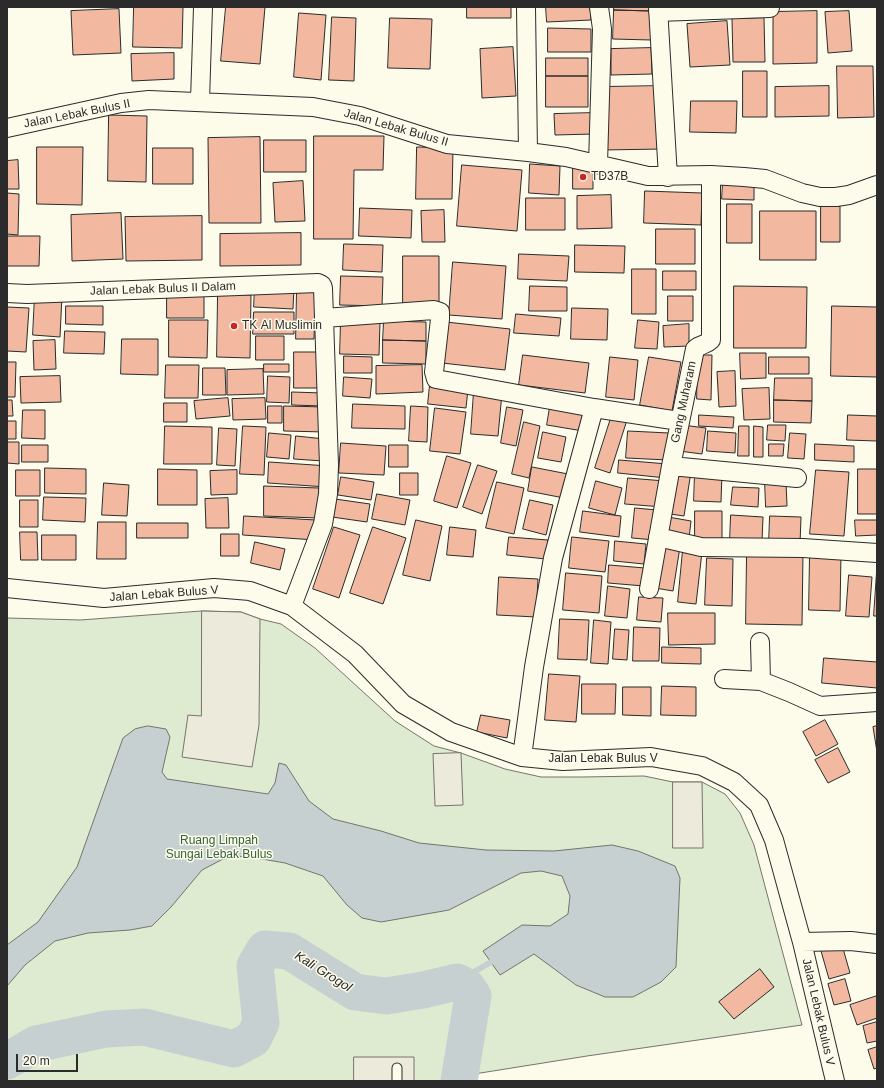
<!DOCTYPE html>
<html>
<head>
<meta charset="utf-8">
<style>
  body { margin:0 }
  #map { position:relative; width:884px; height:1088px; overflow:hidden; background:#fdfbea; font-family:Arial,sans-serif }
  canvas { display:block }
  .frame { position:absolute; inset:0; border:8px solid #2b2b2b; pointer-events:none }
  .scale { position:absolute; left:16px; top:1054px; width:62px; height:18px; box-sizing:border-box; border:2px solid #2b2b2b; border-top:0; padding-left:5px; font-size:12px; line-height:14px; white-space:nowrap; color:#2b2b2b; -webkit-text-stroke:3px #fdfbea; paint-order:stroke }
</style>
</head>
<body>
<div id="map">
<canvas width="884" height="1088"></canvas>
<div class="frame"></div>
<div class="scale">20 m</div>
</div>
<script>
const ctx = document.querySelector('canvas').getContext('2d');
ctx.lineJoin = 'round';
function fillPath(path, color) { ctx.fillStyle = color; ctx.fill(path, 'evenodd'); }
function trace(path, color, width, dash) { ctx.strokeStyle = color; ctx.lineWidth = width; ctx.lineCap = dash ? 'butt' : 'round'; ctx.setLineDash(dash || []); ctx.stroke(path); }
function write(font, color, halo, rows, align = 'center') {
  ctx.font = font + ' Arial,sans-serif'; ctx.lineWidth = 3; ctx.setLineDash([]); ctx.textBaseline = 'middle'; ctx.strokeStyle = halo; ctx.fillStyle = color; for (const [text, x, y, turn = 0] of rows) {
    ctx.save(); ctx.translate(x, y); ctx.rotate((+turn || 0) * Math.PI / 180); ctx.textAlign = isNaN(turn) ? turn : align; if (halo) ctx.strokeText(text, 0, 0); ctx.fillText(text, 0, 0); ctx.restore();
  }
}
const green = new Path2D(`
  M202 611 241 612 260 619 281 624 315 648 395 721 434 746 461 753 505 769 541 777H582L644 776 673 782H702L725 794 740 813 754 845 802 1025 587 1056 449 1078V1081H7V618L80 620Z`);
const parking = new Path2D(`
  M202 611 241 612 260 619 259 725 252 767 182 757 188 715 201 716Z
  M461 753 463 805 435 806 433 754Z
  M673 782H702L703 848H673Z
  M354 1057H414V1081H354Z`);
const water = new Path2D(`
  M148 726 166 729 170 737 162 772 167 779 268 794 275 783 279 763 286 765 309 801 333 819 381 831 419 843 486 850 554 851 612 845 638 851 675 866 680 878 676 967 661 982 633 997H605L576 985 534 954 500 975 483 951 522 925 550 926 568 914 570 896 562 876 541 871 521 873 449 910 381 922 362 918 347 905 323 876 285 863 245 856 223 859 202 870 171 907 152 926 130 930 88 933 55 941 25 965 7 986V945L38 922 77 867 123 738 135 729Z`);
const stream = new Path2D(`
  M457 982 491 962`);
const river = new Path2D(`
  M7 1061 36 1044 106 1029 144 1027 234 1049 253 1039 261 1023 255 966 265 949 289 951 355 992 386 996 423 990 457 982 467 987 473 996 459 1081`);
const building = new Path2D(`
  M134 7H183L182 48 133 47Z
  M226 7H265L260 64 221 61Z
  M467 7H511V18H467Z
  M546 7H590L591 20 547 22Z
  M614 7H652V11L614 10Z
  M119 9 121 53 73 55 71 11Z
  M614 10 652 11 651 40 613 39Z
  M817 11V63L773 64V12Z
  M849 11 852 51 828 53 825 12Z
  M299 13 326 15 321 80 294 77Z
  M332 17 356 18 354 81 329 80Z
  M390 18 432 19 430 69 388 68Z
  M764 18 765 62H733L732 19Z
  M727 21 730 65 690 67 687 24Z
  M548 28 591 29V52H548Z
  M513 47 516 96 482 98 480 49Z
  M651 48 652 74 611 75V49Z
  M174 53V79L132 81 131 54Z
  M546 58H588V76H546Z
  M837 66H873L874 117 838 118Z
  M743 71H767V117H743Z
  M546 76H588V107H546Z
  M661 86 662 149 602 150 601 87Z
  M829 86V116L775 117V87Z
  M691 101H737L736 133 690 132Z
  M593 113 594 134 555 135 554 114Z
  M109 115 147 116 146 182 108 181Z
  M314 136H384L383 170H354L353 239H314Z
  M260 137 261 223H209L208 138Z
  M264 140H306V172H264Z
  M37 147H83L82 205 37 204Z
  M417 147 453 148 452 199H416Z
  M153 148H193V184H153Z
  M18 160 19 189H7V161Z
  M530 164 560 166 559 195 529 193Z
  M462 165 522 170 517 231 457 226Z
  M573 166H593V189H573Z
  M303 181 305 221 275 222 273 183Z
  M723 182H754V200L722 199Z
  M645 191 702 193 701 225 644 223Z
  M7 193 19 194 18 235 7 234Z
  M611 195 612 228 577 229V196Z
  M526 198H565V230H526Z
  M727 204H752V243H727Z
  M821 206H840V242H821Z
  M360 208 412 210 411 238 359 236Z
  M444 210 445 242H422L421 211Z
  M760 211H816V260H760Z
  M121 213 123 259 72 261 71 215Z
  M202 216V260L126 261 125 217Z
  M656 229H695V264H656Z
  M301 233V265L220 266V234Z
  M7 236H40L39 266H7Z
  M344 244 383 245 382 272 343 270Z
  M575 245 625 246 624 273 575 272Z
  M519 254 569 256 567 281 518 279Z
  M403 256H439V307H403Z
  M453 262 506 266 502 319 449 315Z
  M632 269H656V314H632Z
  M663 271H696V290H663Z
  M341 276 383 277 382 306 340 305Z
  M255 286 294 287 293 309 254 307Z
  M530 286 567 287V311H529Z
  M734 286 807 287 806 348H734Z
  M297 287 316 288 314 339H296Z
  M167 290H204V318H167Z
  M35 294 62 295 60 337 33 335Z
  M218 294 251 295 250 358 217 357Z
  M668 296H693V321H668Z
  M66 306H103V325L66 324Z
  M832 306 877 307V377L831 376Z
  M7 307 29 308 26 352 7 351Z
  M572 308 608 309 607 340 571 339Z
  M254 312H294V334H253Z
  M516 314 561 318 559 336 514 333Z
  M169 320H208L207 358 169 357Z
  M638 320 659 322 657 349 635 348Z
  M341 321 380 322 379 355 340 354Z
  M384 321 426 322V341L383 340Z
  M446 322 510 329 505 370 442 363Z
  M689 324V346L664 347 663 326Z
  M65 331 105 332 104 354 64 353Z
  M256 336H284V360H256Z
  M122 339H158V375L121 374Z
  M55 340 56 369 34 370 33 341Z
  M383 340 426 341V364L383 363Z
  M294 352H322V388H294Z
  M740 353H766V378L741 379Z
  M523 355 589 363 585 393 519 385Z
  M698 355H712L711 400 697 399Z
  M344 356 372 357V373H344Z
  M610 357 638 360 634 400 606 397Z
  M649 357 681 362 672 411 640 405Z
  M769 357H809V374H769Z
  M7 362H16L15 397H7Z
  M264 364H289V372H264Z
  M166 365H199L198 398H165Z
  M422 365 423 392 376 394V366Z
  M203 368H225L226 395H203Z
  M263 369 264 394 227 395V370Z
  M735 371 736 406 719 407 717 372Z
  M60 376 61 402 21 403 20 377Z
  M268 376 290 377 289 403 267 402Z
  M344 377 372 379 370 398 343 396Z
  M775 378H812V401L774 400Z
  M430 385 468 389 466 408 428 404Z
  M769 388 770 419 744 420 742 389Z
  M474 391 502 393 498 436 471 434Z
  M292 392 323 393V406L292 405Z
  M228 398 230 416 196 419 194 401Z
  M265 398 266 419 233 420 232 399Z
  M7 400H12L13 416H7Z
  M774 400 812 401 811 423 774 422Z
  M164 403H187V422H164Z
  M353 404 405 406V429L352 428Z
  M268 406H282V423H268Z
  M284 406 325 407V432L284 431Z
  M411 406 428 407 427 442 409 441Z
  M507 407 523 410 516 446 501 443Z
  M550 407 586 413 583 431 547 425Z
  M435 408 466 412 460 454 430 451Z
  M23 410H45V439L22 438Z
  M612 415 627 420 610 473 595 468Z
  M699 415 734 417 733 428 699 426Z
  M848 415 877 416V441L847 440Z
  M7 421H16V439H7Z
  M524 422 540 426 529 478 512 474Z
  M682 425 706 428 702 454 679 451Z
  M768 425H786L785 441 767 440Z
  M165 426 212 427V464H164Z
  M243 426 266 427 264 475 240 474Z
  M739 426H749V456H738Z
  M754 426 763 427V457H754Z
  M219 428 237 429 235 466 217 465Z
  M628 431 669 433 668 460 626 458Z
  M708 431 736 433 735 453 707 451Z
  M543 432 566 437 561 462 538 458Z
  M269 433 291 435 289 459 267 457Z
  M790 433 806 434 804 459 788 458Z
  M296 436 325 439 323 461 294 459Z
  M7 442H19V464L7 463Z
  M341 443 386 446 384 475 339 473Z
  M769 444H784L783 456H769Z
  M815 444 854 446V462L815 460Z
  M22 445H48V462H22Z
  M389 445H408V467H389Z
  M447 456 471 463 457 508 434 501Z
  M619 460 668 464 666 478 618 473Z
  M269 462 329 466 327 487 268 483Z
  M478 465 497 471 482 514 463 507Z
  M532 467 568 474 564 498 528 491Z
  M45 468 86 469V494L45 493Z
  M158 469 197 470V505H158Z
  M858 469H877V514H858Z
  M16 470H40V496H16Z
  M237 470V494L211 495 210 471Z
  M677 470 691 472 684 516 670 514Z
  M816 470 849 472 844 536 810 534Z
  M695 472 722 473 721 502 694 501Z
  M400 473H418V495H400Z
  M341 477 374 482 371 500 338 495Z
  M628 478 665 481 663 507 625 504Z
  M596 481 622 488 615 515 589 508Z
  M497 482 524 488 514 534 486 528Z
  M765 482H786L787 506 766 507Z
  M104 483 129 485 127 516 102 515Z
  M264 486 319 488 318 518 264 516Z
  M733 487 759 488 758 507 731 505Z
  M377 494 410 500 405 525 372 519Z
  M44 497 86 498 85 522 43 520Z
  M228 498 229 528H206L205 499Z
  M335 499 370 504 367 522 332 517Z
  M20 500H38V527H20Z
  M530 500 553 505 546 535 523 529Z
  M635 508 657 510 655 540 632 538Z
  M583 511 621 516 619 537 580 532Z
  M695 511H722V541H695Z
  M731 515 763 517 762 541 730 540Z
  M244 516 316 520 315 540 243 535Z
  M770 516 801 517 800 544 769 543Z
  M668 517 691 521 689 538 665 534Z
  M416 520 442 526 430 581 403 575Z
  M855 520H877V535L856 536Z
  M98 522H126V559H97Z
  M137 523H188V538H137Z
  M334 527 360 535 339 598 313 589Z
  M373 527 406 538 383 604 350 593Z
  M450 527 476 530 473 557 447 555Z
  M20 532H37L38 560H21Z
  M221 534H239V556H221Z
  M42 535H76V560H42Z
  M509 537 548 540 546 559 507 555Z
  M572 537 609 541 605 572 569 568Z
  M615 541 646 544 644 564 614 561Z
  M255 542 285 549 280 570 251 563Z
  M662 544 680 547 673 591 655 588Z
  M683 550 702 552 696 604 678 602Z
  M747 552H803L802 625 746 624Z
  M810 553H841L840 611 809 610Z
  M707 558 733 559 732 606 705 605Z
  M609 565 645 568 644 586 608 583Z
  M877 566V616H874Z
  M566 573 602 576 599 613 563 610Z
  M849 575 872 577 869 617 846 616Z
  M499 577 538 579 536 617 497 615Z
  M608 586 630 589 627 618 605 616Z
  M639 597 663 598 661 622 637 620Z
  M668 613H715V644L669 645Z
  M560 619 589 620 587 660 558 659Z
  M594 620 611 622 608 664 591 663Z
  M634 627 660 628 659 661H633Z
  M615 629 629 630 627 660 613 659Z
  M662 647 701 648V664L662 663Z
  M824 658 877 662V688L822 683Z
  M549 674 580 676 576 722 545 720Z
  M582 684H616L615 714H582Z
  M662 686 696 687V716L661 715Z
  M623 687H651V716L623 715Z
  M481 715 510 720 507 738 477 732Z
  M825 720 838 744 816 756 803 732Z
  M877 726V752L873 727Z
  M838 748 850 772 828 783 815 760Z
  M842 945 850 973 829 979 821 951Z
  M760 969 774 987 734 1019 719 1002Z
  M845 979 851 1001 834 1005 828 984Z
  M877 996V1018L857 1025 850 1005Z
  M877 1022V1041L867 1043 863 1026Z
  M877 1047V1068L874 1069 868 1050Z`);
const service = new Path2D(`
  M397 1068V1081`);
const minor = new Path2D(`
  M526 7 528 152
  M658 7 668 177
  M658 12 770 8
  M200 101 203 7
  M7 128 121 103 149 100 313 107 360 116 447 144 528 152 566 157 648 176 711 175 744 177 765 179 802 193 820 197H836L849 195 877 185
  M598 164 602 29 599 7
  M7 293 27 294 318 283 322 285 323 288 329 465 328 494 323 524 292 606
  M324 318 434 310 440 312V319L434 372 436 379 594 408 679 421
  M671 466 797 478
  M658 537 701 547 803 548 877 553
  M7 588 104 598 214 588 250 591 292 606 355 654 403 704 451 732 522 757 563 761 651 757 702 766 734 782 759 805 774 840 802 942 835 1081
  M649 589 671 466 695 349C702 343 705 346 711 340V175
  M760 642 761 681
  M724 679 761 681 789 692 820 706 877 702
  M522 757 534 667 553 558 594 408
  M802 942 851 941 877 944`);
const markers = [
  [583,177,4,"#c62828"],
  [234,326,4,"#c62828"]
];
const streetNames = [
  ["Jalan Lebak Bulus II",77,114,-11],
  ["Jalan Lebak Bulus II",396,128,16],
  ["Jalan Lebak Bulus II Dalam",163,289,-2],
  ["Gang Muharam",684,402,-78],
  ["Jalan Lebak Bulus V",164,594,-4],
  ["Jalan Lebak Bulus V",603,759],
  ["Jalan Lebak Bulus V",818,1012,77]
];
const poiNames = [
  ["TD37B",591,177],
  ["TK Al Muslimin",242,326]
];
const parkNames = [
  ["Ruang Limpah",219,841],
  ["Sungai Lebak Bulus",219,855]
];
const waterNames = [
  ["Kali Grogol",323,972,32]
];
fillPath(green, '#deebd1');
trace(green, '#74746e', 1);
fillPath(parking, '#eceadb');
trace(parking, '#74746e', 1);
fillPath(water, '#c7d0d0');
trace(water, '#74746e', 1);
trace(stream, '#c7d0d0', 6);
trace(river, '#c7d0d0', 37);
fillPath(building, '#f2b8a0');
trace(building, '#2b2b2b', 1);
trace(service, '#2b2b2b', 11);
trace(minor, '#2b2b2b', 20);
trace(service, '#fdfbea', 9);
trace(minor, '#fdfbea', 18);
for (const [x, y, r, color] of markers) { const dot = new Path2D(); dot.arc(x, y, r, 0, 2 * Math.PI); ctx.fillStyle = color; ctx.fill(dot); trace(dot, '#fdfbea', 1.5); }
write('12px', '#2b2b2b', '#fdfbea', streetNames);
write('12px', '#2b2b2b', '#fdfbea', poiNames, 'left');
write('12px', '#34623c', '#fdfbea', parkNames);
write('italic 13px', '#2b2b2b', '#fdfbea', waterNames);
</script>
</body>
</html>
